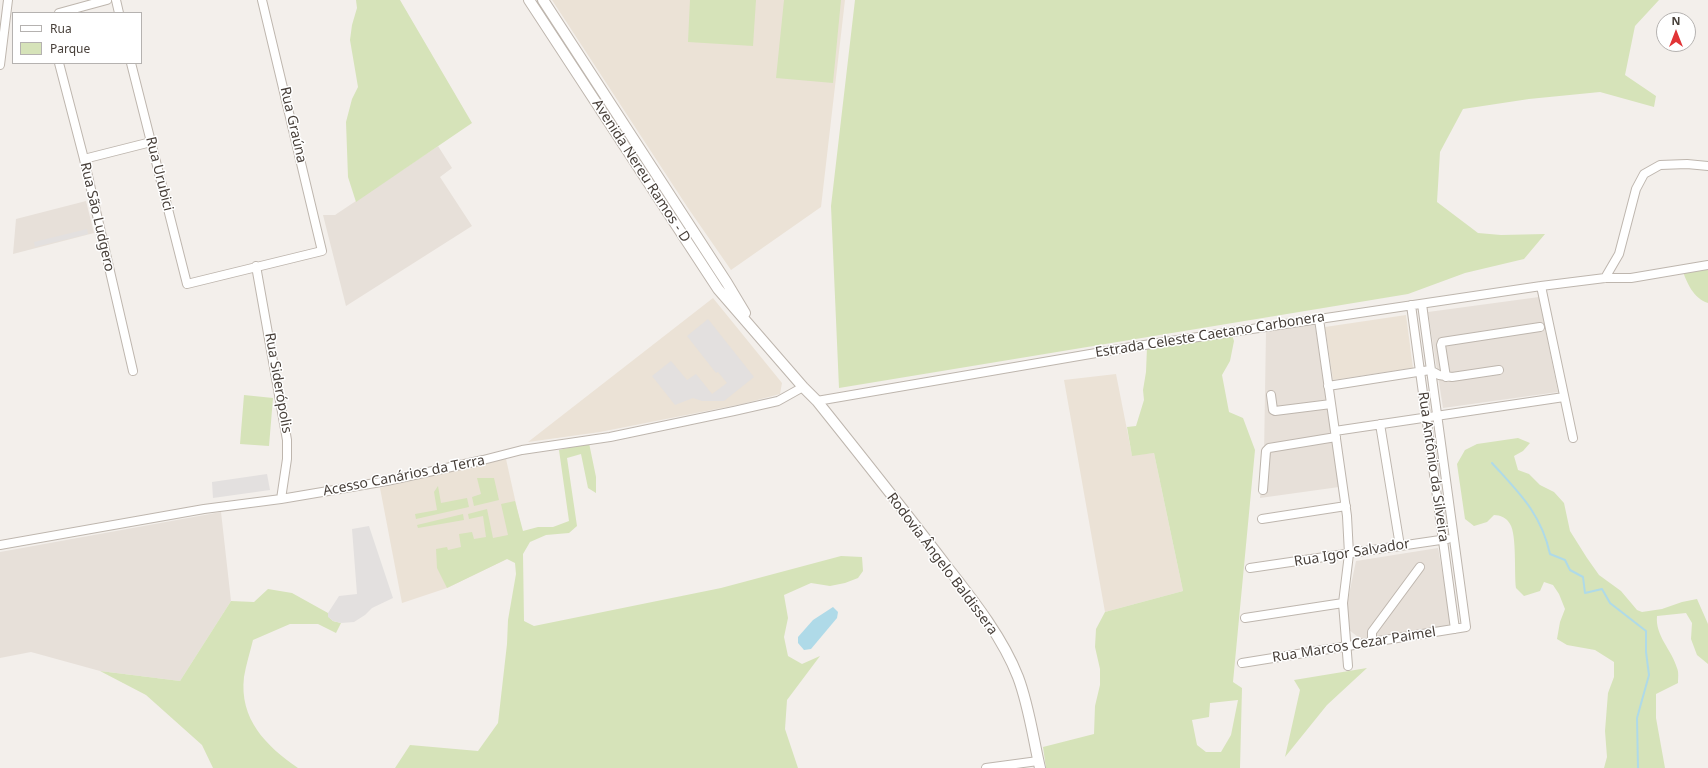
<!DOCTYPE html>
<html>
<head>
<meta charset="utf-8">
<style>
  body { margin:0 }
  #map { position:relative; width:1708px; height:768px; overflow:hidden; background:#f3efeb; font-family:"Noto Sans",sans-serif }
  canvas { display:block }
  .legend { position:absolute; left:12px; top:12px; width:130px; height:52px; box-sizing:border-box; background:#fff; border:1px solid #b5b2b0; margin:0; padding:5px 7px; list-style:none; font-size:12px; color:#473f39 }
  .legend li { display:flex; align-items:center; gap:8px; height:20px }
  .legend b { width:20px; border:1px solid #b5b2b0 }
  .north { position:absolute; left:1656px; top:12px; width:40px; height:40px; box-sizing:border-box; background:#fff; border:1px solid #b5b2b0; border-radius:50%; rotate:0deg; font-size:11px; font-weight:700; line-height:16px; text-align:center; color:#473f39 }
  .north::after { content:''; display:block; margin:auto; width:14px; height:18px; background:#e13436; clip-path:polygon(50% 0,100% 100%,50% 72%,0 100%) }
</style>
</head>
<body>
<div id="map">
<canvas width="1708" height="768"></canvas>
<ul class="legend">
<li><b style="height:5px;background:#fff"></b>Rua</li>
<li><b style="height:11px;background:#d6e3b9"></b>Parque</li>
</ul>
<div class="north">N</div>
</div>
<script>
const ctx = document.querySelector('canvas').getContext('2d');
ctx.lineJoin = 'round';
function fillPath(path, color) { ctx.fillStyle = color; ctx.fill(path, 'evenodd'); }
function trace(path, color, width, dash) { ctx.strokeStyle = color; ctx.lineWidth = width; ctx.lineCap = dash ? 'butt' : 'round'; ctx.setLineDash(dash || []); ctx.stroke(path); }
function write(font, color, halo, rows, align = 'center') {
  ctx.font = font + ' "Noto Sans",sans-serif'; ctx.lineWidth = 3; ctx.setLineDash([]); ctx.textBaseline = 'middle'; ctx.strokeStyle = halo; ctx.fillStyle = color; for (const [text, x, y, turn = 0] of rows) {
    ctx.save(); ctx.translate(x, y); ctx.rotate((+turn || 0) * Math.PI / 180); ctx.textAlign = isNaN(turn) ? turn : align; if (halo) ctx.strokeText(text, 0, 0); ctx.fillText(text, 0, 0); ctx.restore();
  }
}
const residential = new Path2D(`
  M438 146 452 168 440 177 472 226 346 306 323 215H335Z
  M86 201 94 233 13 254 16 219Z
  M1539 297 1558 392 1443 408 1428 312Z
  M1315 325 1339 487 1260 498 1264 455 1266 331Z
  M221 512 231 601 180 681 100 671 31 652 0 658V552Z
  M1438 548 1452 626 1362 640 1349 630 1347 604 1356 561Z`);
const education = new Path2D(`
  M552 0H845L821 207 731 270 688 208Z
  M713 298 782 383 780 394 742 404 600 432 528 442Z
  M1406 315 1413 368 1333 380 1325 327Z
  M1116 374 1132 455 1154 453 1183 591 1105 612 1064 380Z
  M506 459 522 531 507 559 447 588 402 603 380 488Z`);
const green = new Path2D(`
  M356 0H400L472 123 356 202 348 177 346 122 352 99 358 87 350 40 352 25 357 8Z
  M690 0H756L753 46 688 42Z
  M784 0H841L833 83 776 78Z
  M855 0H1659L1635 26 1625 75 1656 96 1654 107 1600 92 1529 99 1463 109 1440 152 1437 202 1478 233 1501 235 1545 234 1524 259 1465 273 1408 294 839 388 831 206Z
  M1708 265V303C1693 298 1687 283 1682 269Z
  M1232 335 1234 341 1230 361 1222 375 1229 412 1243 418 1255 450 1233 682 1242 688 1240 768H1046L1043 747 1094 734 1095 706 1100 685V669L1095 647 1096 629 1105 612 1183 591 1154 453 1132 456 1127 427 1136 426 1144 400 1143 390 1146 372 1147 347ZM1238 700 1231 735 1221 752H1206L1197 745 1192 720 1209 717 1210 703Z
  M244 395 273 398 269 446 240 444Z
  M1518 438 1530 443 1523 451 1514 456 1518 470 1529 474 1540 485 1554 492 1564 503 1570 531 1587 558 1599 575 1621 591 1637 610 1642 612 1662 609 1682 602 1697 599 1708 624V664L1697 655 1691 639 1692 623 1686 613 1657 616C1655 636 1672 650 1677 668 1679 672 1678 679 1678 683L1656 694V718L1665 768H1604L1607 757 1605 731 1608 693 1614 677V662L1595 650 1567 645 1557 639 1560 622 1565 609 1559 594 1553 585 1544 582 1540 591 1524 596 1516 588C1514 573 1517 535 1510 524 1507 518 1500 515 1494 515L1487 522 1474 526 1465 519 1457 464 1465 450 1477 444Z
  M589 443 596 477V493L588 488 581 454 567 458 577 526 569 533 546 535 530 542 523 554 524 621 534 626 721 588 841 556 862 557 863 571 858 578 845 583 830 586 811 583 784 595 788 618 784 637 788 656 802 664 820 656 787 700 785 729 798 768H395L410 745 478 751 498 723 507 644 508 620 516 574 515 563 507 559 447 588 437 568 436 549 447 547 448 550 461 547 459 534 472 532 474 539 486 537 483 516 469 519 468 514 487 509 493 538 508 535 501 504 515 501 523 531 538 527H553L569 521 559 450Z
  M477 478H494L499 500 474 506 472 497 481 494Z
  M438 486 441 503 467 498 469 507 416 519 415 514 437 510 434 492Z
  M463 514 464 520 418 528 417 525Z
  M268 589 292 593 328 613 329 617 333 621 341 623 336 633 318 624H290L253 640C250 652 246 665 244 677 239 719 266 746 298 768H213L202 745 146 695 100 671 180 681 231 601 254 602Z
  M1367 668 1327 705 1285 757 1300 690 1294 680Z`);
const parking = new Path2D(`
  M87 229 88 234 35 247 34 242Z
  M708 319 754 377 724 401H702L693 398 675 405 652 376 671 361 687 380 696 374 712 394 727 383 718 372 716 373 687 336Z
  M267 474 270 490 213 498 212 482Z
  M369 526 393 598 372 608 365 615 354 622 341 623 333 621 328 617V613L339 596 357 594 352 529Z`);
const water = new Path2D(`
  M833 607 838 612 837 618 811 649 804 650 798 643V637L813 620Z`);
const stream = new Path2D(`
  M1492 463C1519 493 1541 513 1550 554L1565 560 1570 570 1583 577 1585 593 1602 589 1610 603 1646 631V652L1649 675 1637 718 1638 768`);
const minor = new Path2D(`
  M116 0 119 13
  M59 13 107 0
  M59 63 84 159 133 371
  M131 63 187 284 322 251 262 0
  M0 65 8 0
  M84 159 151 142
  M256 266 287 440V459L281 499
  M1605 278 1619 254 1636 189 1644 174 1660 165 1687 164 1708 166
  M1541 286 1573 438
  M1411 305 1455 629
  M1319 319 1347 516 1349 554 1343 603 1348 666
  M1446 377 1441 345 1442 342 1540 327
  M1328 386 1430 370 1439 375 1452 377 1499 370
  M1271 395 1273 410 1275 411 1331 404
  M817 401 1131 347 1541 286 1605 278H1631L1708 265
  M1380 424 1400 546
  M1335 431 1564 397
  M1263 490 1266 451 1269 448 1336 437
  M1262 519 1346 506
  M0 545 204 509 281 499 387 481 483 460 522 450 610 437 734 411 778 401 803 387
  M1250 568 1447 539
  M1245 618 1343 603
  M1372 642V632L1420 567
  M1242 663 1466 627 1422 304
  M986 768 1038 761`);
const tertiary = new Path2D(`
  M529 0 718 289 803 387 817 401C861 456 905 511 948 568 973 600 1003 638 1018 677 1029 706 1033 738 1040 768
  M543 0 727 283 745 313`);
const streetNames = [
  ["Rua Graúna",293,125,77],
  ["Avenida Nereu Ramos - D",641,171,57],
  ["Rua Urubici",159,174,76],
  ["Rua São Ludgero",97,217,77],
  ["Estrada Celeste Caetano Carbonera",1210,335,-9],
  ["Rua Siderópolis",278,383,80],
  ["Rua Antônio da Silveira",1433,467,82],
  ["Acesso Canários da Terra",404,476,-11],
  ["Rua Igor Salvador",1352,553,-9],
  ["Rodovia Ângelo Baldissera",942,564,53],
  ["Rua Marcos Cezar Paimel",1354,645,-9]
];
fillPath(residential, '#e7e0d9');
fillPath(education, '#ebe2d6');
fillPath(green, '#d6e3b9');
fillPath(parking, '#e3e0df');
fillPath(water, '#afdae8');
trace(stream, '#afdae8', 2);
trace(minor, '#beb6ae', 10);
trace(tertiary, '#beb6ae', 12);
trace(minor, '#fff', 8);
trace(tertiary, '#fff', 10);
write('14px', '#473f39', '#fff', streetNames);
</script>
</body>
</html>
